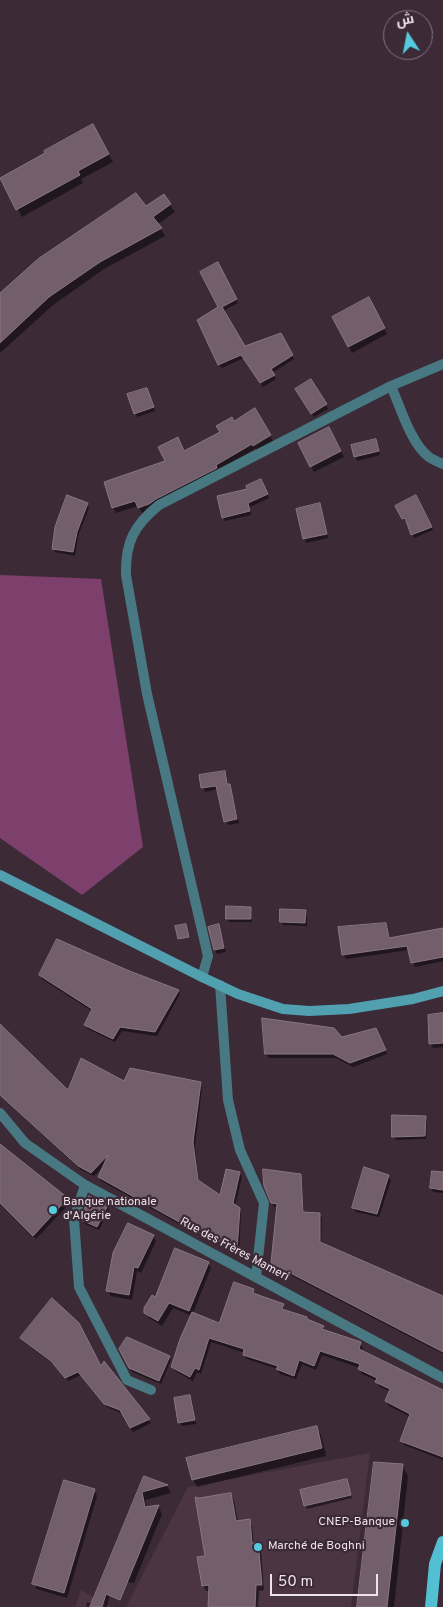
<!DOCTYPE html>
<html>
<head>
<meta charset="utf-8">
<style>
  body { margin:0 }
  #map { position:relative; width:443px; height:1607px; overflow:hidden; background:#3c2a37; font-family:Overpass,Cairo,sans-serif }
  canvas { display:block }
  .north { position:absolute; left:383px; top:10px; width:50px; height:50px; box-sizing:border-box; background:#3c2a37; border:1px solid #84747f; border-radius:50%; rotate:349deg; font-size:14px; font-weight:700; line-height:20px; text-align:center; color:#efe3ea }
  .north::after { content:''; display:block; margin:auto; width:18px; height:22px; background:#55cadf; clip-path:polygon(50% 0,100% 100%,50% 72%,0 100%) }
  .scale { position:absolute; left:270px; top:1574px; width:108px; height:22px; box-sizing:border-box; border:2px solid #efe3ea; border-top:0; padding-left:6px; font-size:15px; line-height:18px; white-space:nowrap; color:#efe3ea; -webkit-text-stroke:4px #3c2a37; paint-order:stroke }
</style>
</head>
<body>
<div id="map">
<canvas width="443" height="1607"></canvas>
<div class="north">ش</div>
<div class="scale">50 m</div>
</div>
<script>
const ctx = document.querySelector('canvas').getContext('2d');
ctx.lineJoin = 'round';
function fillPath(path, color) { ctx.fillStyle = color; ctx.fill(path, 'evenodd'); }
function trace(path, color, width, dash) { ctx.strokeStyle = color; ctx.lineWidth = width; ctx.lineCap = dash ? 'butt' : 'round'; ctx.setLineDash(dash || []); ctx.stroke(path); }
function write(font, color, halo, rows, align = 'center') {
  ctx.font = font + ' Overpass,sans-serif'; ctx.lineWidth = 4.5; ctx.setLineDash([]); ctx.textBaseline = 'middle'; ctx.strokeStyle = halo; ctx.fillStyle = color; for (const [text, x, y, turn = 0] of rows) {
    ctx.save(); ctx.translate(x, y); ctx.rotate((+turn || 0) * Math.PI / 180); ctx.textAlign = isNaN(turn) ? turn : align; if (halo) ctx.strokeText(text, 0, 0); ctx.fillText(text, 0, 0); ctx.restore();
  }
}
const built = new Path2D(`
  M370 1453 351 1607H126L188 1487Z
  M81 1590 111 1607H75Z`);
const green = new Path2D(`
  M0 575 101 579 143 847 82 895 0 838Z`);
const shadow = new Path2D(`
  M93 125 113 162 81 179 83 183 22 217 1 179Z
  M164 196 175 212 158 224 165 236 104 269 53 305 0 353V294Z
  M219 268 238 303 223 311 244 348 280 334 294 359 272 373 276 379 263 387 244 358 222 368 219 364Z
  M368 299 387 334 352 353 334 317Z
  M311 381 328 409 314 417 297 389Z
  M147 389 155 411 137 417 135 413Z
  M255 410 273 441 257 450 256 448 152 509 142 513 138 506 116 513 113 508 166 462 222 433 233 423Z
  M332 435 344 457 314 472 311 466Z
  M375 440 380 455 357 461 352 446Z
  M263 484 269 498 250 507 251 515 225 521 223 517 249 490Z
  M416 497 433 530 414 538 407 520 405 521 397 507Z
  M87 504 89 508 78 536 75 556 55 552 53 548Z
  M321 508 328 538 306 543 297 510Z
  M224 772 228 785 231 789 239 823 228 825 218 789 205 792 201 776Z
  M250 908 252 912V922H229L227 918Z
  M305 911 307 915V926L283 925 281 922Z
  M386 925 390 939 443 929V961L415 967 409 950 346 959 344 955 340 928Z
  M219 926 226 952 217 954 215 950Z
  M127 971 178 991 180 994 157 1036 122 1031 115 1042 88 1029 85 1025 92 1011 42 979 40 975Z
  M443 1014V1047L433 1048 431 1044 430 1016Z
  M0 1026 69 1092 125 1082 200 1083 202 1087 195 1147 199 1183 221 1197 239 1173 242 1177 235 1206 241 1213 239 1253 203 1237 101 1181 99 1177 104 1166 94 1176 81 1170 0 1095Z
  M378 1034 387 1054 353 1067 336 1058H269L266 1054 341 1038Z
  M425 1117 427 1121 426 1139 396 1140 393 1136Z
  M0 1146 67 1199 70 1203 36 1239 0 1204Z
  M443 1174V1193L433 1192 431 1188Z
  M300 1175 302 1179 304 1214H319L322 1218 321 1244 443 1298V1354L275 1267 273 1263 278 1207H274L272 1203Z
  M388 1176 391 1180 379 1217 356 1212 353 1208Z
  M107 1206 109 1210 99 1230 85 1224 82 1220Z
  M153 1236 156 1241 141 1273 137 1271 132 1300 111 1296 108 1291Z
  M208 1263 211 1268 193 1313 220 1325 253 1290 256 1295 283 1305 285 1311 307 1318 309 1322 323 1327 325 1332 360 1343 363 1348 361 1351 443 1392V1460L404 1445 402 1440 411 1417 389 1406 386 1401 391 1392 379 1386 377 1381 362 1374 360 1368 322 1355 316 1370 302 1364 296 1379 280 1374 277 1369 247 1359 244 1355 245 1353 211 1342 201 1374 197 1372 193 1381 175 1371 172 1367 192 1316 173 1308 162 1326 149 1318 146 1312 155 1299Z
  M21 1338 102 1368 104 1363 151 1423 133 1432 123 1414 107 1407 81 1375 68 1381 55 1365 23 1341Z
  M120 1349 169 1357 171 1360 161 1384 132 1372Z
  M190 1396 192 1400 196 1424 182 1426 179 1422Z
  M316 1427 321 1435 326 1456 197 1487 193 1479Z
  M402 1465 408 1476 394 1607H359Z
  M144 1477 167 1486 171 1493 145 1500 147 1508 158 1506 162 1514 134 1583 110 1579Z
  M347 1481 352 1498 307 1509 305 1505Z
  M94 1490 97 1496 67 1598 37 1589 34 1583Z
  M231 1494 234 1500 238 1522 249 1521 252 1526 254 1544 257 1543 261 1549 264 1590 259 1591 258 1607H209L210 1591H206L203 1586 206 1557Z
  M111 1587 107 1607H86L87 1602 93 1604Z`);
const building = new Path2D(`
  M93 124 109 154 78 171 80 175 16 210 0 178 45 153 44 151Z
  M136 193 146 206 164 194 171 204 153 217 162 228 100 262 49 297 0 343V293L38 259Z
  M218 262 237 299 222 307 245 346 281 333 293 355 271 369 275 375 260 383 241 355 218 365 197 320 218 307 200 272Z
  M369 297 385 328 348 347 332 317Z
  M311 379 327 404 311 414 295 389Z
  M147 388 154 407 134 414 127 394Z
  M255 408 271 435 253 446 252 444 216 465 217 468 156 499 149 504 138 508 135 501 112 508 104 482 165 461 158 447 178 437 184 451 220 432 216 426 232 417 234 421Z
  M329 427 341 451 310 467 298 443Z
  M376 439 379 451 354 457 351 445Z
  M261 479 268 494 248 503 250 511 222 518 217 496 247 489 246 486Z
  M67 495 88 503 77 532 73 552 52 549 55 527Z
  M416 495 432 527 411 535 405 518 402 519 395 506Z
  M320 503 327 534 303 539 296 509Z
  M225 771 227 784H230L237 819 224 822 216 786 201 788 199 775Z
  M226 906 251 907V919H226Z
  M280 909 306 910 305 923 280 922Z
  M386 923 389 938 443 928V957L411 963 407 946 342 955 338 927Z
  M186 924 189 937 178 939 175 926Z
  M219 924 224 948 214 950 208 927Z
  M57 939 127 970 179 990 155 1032 120 1027 113 1039 84 1025 92 1009 39 975Z
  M443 1013V1043L429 1044 428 1015Z
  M262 1018 334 1028 342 1037 376 1028 386 1050 350 1063 333 1054H265Z
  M0 1024 68 1090 81 1058 124 1081 130 1068 201 1082 193 1142 198 1180 220 1195 226 1169 240 1172 233 1203 240 1208 237 1250 199 1233 98 1177 108 1155 91 1173 78 1166 0 1095Z
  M392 1115 426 1116 425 1136 392 1137Z
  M0 1144 68 1198 33 1236 0 1203Z
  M364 1167 389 1175 377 1214 352 1208Z
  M263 1169 301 1174 303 1212 320 1213V1242L443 1296V1352L271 1263 277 1204 271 1203 264 1186Z
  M432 1171 443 1172V1190L430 1188Z
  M89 1196 108 1205 97 1227 81 1220Z
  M128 1223 154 1235 138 1268 134 1267 129 1295 106 1291 113 1253Z
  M175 1248 209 1262 189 1311 169 1303 158 1321 144 1313V1308L152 1295 155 1297Z
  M234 1282 254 1289 253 1293 284 1304 282 1309 307 1317V1319L324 1326 322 1329 361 1342 359 1349 443 1390V1457L400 1441 410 1414 385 1401 390 1389 375 1382 377 1378 358 1369 360 1364 320 1351 314 1366 299 1360 294 1376 276 1369 278 1366 243 1355 244 1349 209 1338 199 1370 195 1368 190 1377 171 1367 180 1339 192 1312 219 1323Z
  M52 1298 79 1323 101 1366 104 1361 150 1419 130 1428 120 1410 104 1404 78 1372 65 1378 51 1361 20 1338Z
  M127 1337 170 1356 159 1381 129 1368 119 1349Z
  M190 1395 195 1420 178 1423 174 1398Z
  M317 1426 322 1448 192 1480 186 1458Z
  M374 1462 403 1464 387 1607H357Z
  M144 1476 168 1485 142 1492 145 1507 159 1505 120 1600 106 1594 102 1607H90Z
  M347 1479 351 1495 304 1506 300 1490Z
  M64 1480 95 1489 64 1593 32 1584Z
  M231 1493 236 1521 250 1519 252 1543 258 1542 262 1585H256L255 1607H208L209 1585 202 1586 197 1557 205 1556 195 1497 199 1498Z`);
const minor = new Path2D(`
  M391 386C400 406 411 444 429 457 433 460 438 462 443 464
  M202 977 208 956 147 694 126 575C125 543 134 525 159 505L391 386 443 364
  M220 985 228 1100 240 1150 264 1203 256 1277
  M0 1113 25 1143 85 1185 443 1378
  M85 1185 74 1219 79 1287 127 1380 151 1390`);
const secondary = new Path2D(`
  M0 875 202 977 238 994 283 1009 309 1011 349 1009 413 999 443 991`);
const primary = new Path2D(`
  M431 1607 435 1564 443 1542`);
const markers = [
  [53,1210,5,"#55cadf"],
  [405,1523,5,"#55cadf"],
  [258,1547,5,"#55cadf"]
];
const poiNames = [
  ["Banque nationale",63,1203],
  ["d'Algérie",63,1217],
  ["CNEP-Banque",395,1523,"right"],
  ["Marché de Boghni",268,1547]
];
const streetNames = [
  ["Rue des Frères Mameri",234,1250,28]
];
fillPath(built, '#4b3544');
fillPath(green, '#7d406c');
fillPath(shadow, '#0007');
fillPath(building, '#735f6c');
trace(building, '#8a7583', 1);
trace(minor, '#487882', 10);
trace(secondary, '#50a0af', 10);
trace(primary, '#53bfd2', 12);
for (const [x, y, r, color] of markers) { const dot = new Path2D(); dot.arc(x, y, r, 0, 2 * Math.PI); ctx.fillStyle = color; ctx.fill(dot); trace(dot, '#3c2a37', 2); }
write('12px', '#efe3ea', '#3c2a37', poiNames, 'left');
write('12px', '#efe3ea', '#3c2a37', streetNames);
</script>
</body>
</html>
